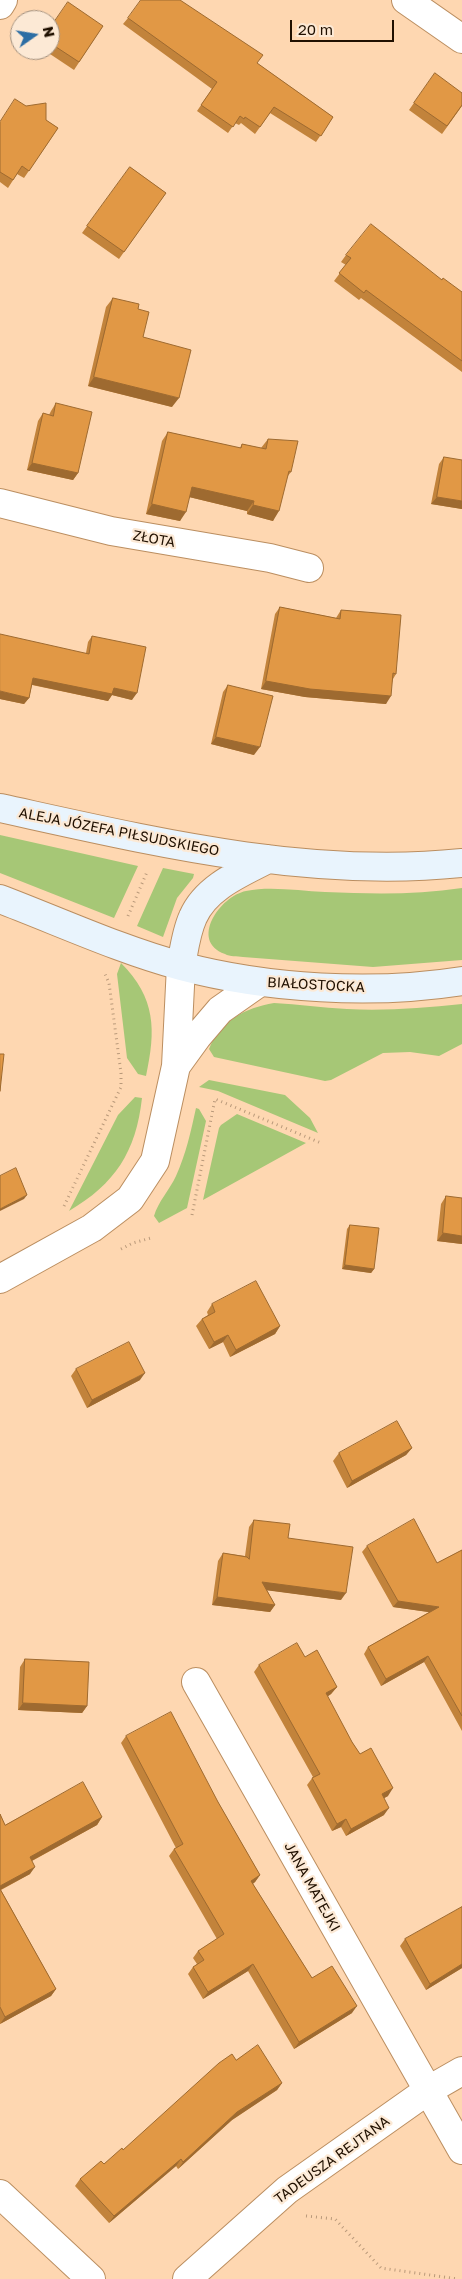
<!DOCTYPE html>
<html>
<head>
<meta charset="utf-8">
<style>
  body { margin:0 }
  #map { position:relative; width:462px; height:2279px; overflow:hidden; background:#fed7b1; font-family:"Golos Text",sans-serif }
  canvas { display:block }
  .north { position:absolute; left:10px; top:10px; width:50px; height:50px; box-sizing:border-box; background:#fce9d5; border:1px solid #a49280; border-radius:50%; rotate:77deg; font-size:14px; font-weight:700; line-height:20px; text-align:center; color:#201000 }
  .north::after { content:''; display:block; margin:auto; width:18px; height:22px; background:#2d6ea4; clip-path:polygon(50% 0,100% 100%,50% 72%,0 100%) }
  .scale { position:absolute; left:290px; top:20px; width:104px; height:22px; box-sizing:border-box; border:2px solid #201000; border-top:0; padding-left:6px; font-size:15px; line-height:18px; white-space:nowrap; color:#201000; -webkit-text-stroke:4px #fce9d5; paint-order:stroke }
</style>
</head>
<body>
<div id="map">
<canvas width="462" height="2279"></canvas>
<div class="north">N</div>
<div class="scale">20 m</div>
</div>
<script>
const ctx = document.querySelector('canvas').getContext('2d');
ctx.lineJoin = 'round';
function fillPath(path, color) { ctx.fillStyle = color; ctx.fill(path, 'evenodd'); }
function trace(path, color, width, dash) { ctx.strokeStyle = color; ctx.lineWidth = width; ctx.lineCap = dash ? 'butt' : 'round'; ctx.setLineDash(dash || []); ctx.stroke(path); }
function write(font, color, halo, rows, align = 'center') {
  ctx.font = font + ' "Golos Text",sans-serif'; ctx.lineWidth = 4.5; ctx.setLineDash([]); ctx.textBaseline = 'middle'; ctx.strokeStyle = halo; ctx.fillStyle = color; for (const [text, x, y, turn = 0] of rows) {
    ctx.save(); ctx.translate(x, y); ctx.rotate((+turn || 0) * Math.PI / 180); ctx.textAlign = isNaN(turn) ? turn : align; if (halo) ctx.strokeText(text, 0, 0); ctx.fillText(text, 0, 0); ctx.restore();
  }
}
const green = new Path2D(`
  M0 835 138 866 114 918 0 873Z
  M163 868 194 874 193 878 177 898 163 937 137 926Z
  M462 888V960L373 967 243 957C237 956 230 957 225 954 189 941 220 896 246 891 271 886 299 891 325 892 371 894 417 895 462 888Z
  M121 963C156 998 156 1030 146 1076L138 1074 127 1058 117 974Z
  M274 1003C298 1004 322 1008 347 1009 385 1011 423 1008 462 1004V1044L439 1056 410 1052 383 1053 331 1080 325 1081 214 1057 209 1049C220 1021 245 1008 274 1003Z
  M209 1080 285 1095 310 1118 318 1133 218 1091 199 1087Z
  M135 1097 142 1098C136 1152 115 1184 69 1211L118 1115Z
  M196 1108 199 1109 206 1121 187 1208 159 1223 154 1216C158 1202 170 1189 176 1176 186 1154 191 1131 196 1108Z
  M237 1114 306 1143 203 1200 219 1128 221 1125Z`);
const path = new Path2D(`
  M128 916 147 872
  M64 1206 121 1087V1073L109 983 105 974
  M192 1215 215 1099 321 1143
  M121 1249 133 1243 151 1238
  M306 2216 335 2219 381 2268 458 2279`);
const minor = new Path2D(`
  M406 0 462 39
  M0 5 3 0
  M0 503 111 531 270 558 309 568
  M196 1682 462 2150
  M0 2194 91 2279
  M187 2279 287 2190 427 2091 462 2071`);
const tertiary = new Path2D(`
  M176 1066 197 1037 220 1010 260 982
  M0 1279 92 1228 130 1199 155 1161 176 1066 181 966`);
const secondary = new Path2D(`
  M0 808C151 841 306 879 462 863
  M0 899C58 921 121 950 181 966 267 989 374 995 462 981
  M181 966C184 950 186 932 193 917 206 887 241 873 268 859`);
const wall = new Path2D(`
  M128 18 257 63 333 117 316 142 270 113 255 134 241 123 239 125 235 123 228 133 197 111 212 89 123 24Z
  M103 26 74 70 44 50H50V28Z
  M435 73 462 106 442 134 409 110Z
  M46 120 58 128 24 178 17 174 8 188 0 182V122Z
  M130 167 166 193 119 259 82 233Z
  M346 255 442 280 462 292V372L361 298 359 300 334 281 346 265 341 262Z
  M113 298 143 337 172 407 88 386 106 307Z
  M56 403 78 473 73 480 27 470 38 421 43 413 49 415 51 411Z
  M168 432 240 448 242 444 261 448 268 439 291 472 287 477 273 521 247 514V511L189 497 180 521 146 514 162 441Z
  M444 457 462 509 431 504 439 464Z
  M280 607 336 618 341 610 396 674 393 679 386 704 305 697 261 689 275 614Z
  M92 636 132 700 112 695 108 701 32 685 29 698 24 704 0 699 86 653 88 642Z
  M228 685 254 755 211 744 223 692Z
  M446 1196 462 1244 437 1241 441 1204Z
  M350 1225 374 1269 371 1273 342 1269 347 1229Z
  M212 1304 280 1326 275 1334 230 1357 223 1342 209 1349 196 1326 202 1319 208 1315 207 1312Z
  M76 1369 140 1380 87 1408 71 1376Z
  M412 1448 406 1455 347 1488 333 1461 339 1453Z
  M254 1520 288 1538 341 1600 267 1590 275 1605 270 1612 212 1605 218 1561 223 1553 245 1556 249 1527Z
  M367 1546 437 1563 462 1550V1731L424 1662 381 1686 364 1654 368 1647 429 1612 393 1607 362 1552Z
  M305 1657 337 1687 331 1694 327 1697 352 1742 388 1796 384 1798V1815L346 1836 341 1827 332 1831 307 1785 313 1777 254 1672 259 1665Z
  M25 1659 87 1706 82 1713 18 1710 20 1667Z
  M126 1736 218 1802 260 1875 255 1882 253 1884 312 1978 352 2013 294 2049 248 1971 203 1999 188 1974 193 1967 197 1964 193 1958 198 1951 217 1939 169 1856 174 1849 176 1848 121 1743Z
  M0 1814 5 1825 102 1817 97 1825 32 1861 30 1874 1 1890 56 1989 51 1996 0 2024Z
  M462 1907V1968L426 1990 400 1946 405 1939Z
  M236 2060 282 2083 277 2090 232 2120 178 2169 176 2166 109 2223 75 2186 80 2179 104 2164 123 2150Z`);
const shadedWall = new Path2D(`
  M94 377 179 398 172 407 88 386Z
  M32 463 78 473 73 480 27 470Z
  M192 487 254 501 247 511 185 496Z
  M437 497 462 501V509L431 504Z
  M152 504 186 512 180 521 146 514Z
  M253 505 279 511 273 521 247 514Z
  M33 678 114 688 137 693 132 700 112 695 108 701 29 684Z
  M266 681 391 696 386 704 305 697 261 689Z
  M0 691 29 698 24 704 0 699Z
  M216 737 260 747 254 755 211 744Z
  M27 1195 24 1199 0 1211V1209Z
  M443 1233 462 1236V1244L437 1241Z
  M345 1265 374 1269 371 1273 342 1269Z
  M280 1326 275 1334 230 1357 236 1350Z
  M228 1335 223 1342 209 1349 214 1342Z
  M145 1373 140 1380 87 1408 92 1400Z
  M412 1448 406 1455 347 1488 352 1481Z
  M262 1582 346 1593 341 1600 257 1589Z
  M217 1597 275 1605 270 1612 212 1605Z
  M398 1601 439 1607 435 1613 393 1607Z
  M428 1656 424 1662 381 1686 386 1679Z
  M337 1687 331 1694 320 1701 326 1693Z
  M23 1703 87 1706 82 1713 18 1710Z
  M393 1788 388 1796 377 1802 382 1794Z
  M389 1808 384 1815 346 1836 351 1829Z
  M102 1817 97 1825 24 1865 30 1857Z
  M346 1819 341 1827 332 1831 337 1824Z
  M35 1867 30 1874 0 1890V1886Z
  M260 1875 255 1882 246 1888 251 1881Z
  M253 1964 248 1971 203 1999 208 1992Z
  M462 1964V1968L426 1990 430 1984Z
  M56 1989 51 1996 0 2024 5 2017Z
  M357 2006 352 2013 294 2049 299 2042Z
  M282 2083 277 2090 232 2120 178 2169 183 2162 237 2112Z
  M181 2159 176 2166 109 2223 114 2216Z`);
const building = new Path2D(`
  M141 0H180L263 55 257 63 333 117 321 136 274 107 260 127 245 117 244 119 240 116 233 127 201 105 217 82 128 18Z
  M68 2 103 26 79 62 50 43V28Z
  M435 73 462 93V105L447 126 414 103Z
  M15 99 26 106 46 103V120L58 128 29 171 22 166 13 180 0 172V122Z
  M130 167 166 193 124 252 87 226Z
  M371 224 442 280 443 278 462 292V361L366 290 364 293 339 273 351 258 346 255Z
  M113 298 139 304 138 309 149 312 143 337 191 350 179 398 94 377Z
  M56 403 92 412 78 473 32 463 43 413 53 416Z
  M168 432 241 448 242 444 266 449 268 439 298 441 291 472 289 471 279 511 253 505 254 501 192 487 186 512 152 504Z
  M444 457 462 460V501L437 497Z
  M280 607 340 619 341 610 401 615 396 674 393 673 391 696 310 689 266 681Z
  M0 634 89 654 92 636 146 647 137 693 114 688 112 694 33 678 29 698 0 691Z
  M228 685 273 696 260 747 216 737Z
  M0 1054H4L0 1091Z
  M16 1168 27 1195 0 1209V1176Z
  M446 1196 462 1198V1236L443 1233Z
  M350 1225 379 1228 374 1269 345 1265Z
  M256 1281 280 1326 236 1350 228 1335 214 1342 202 1319 215 1312 212 1304Z
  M129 1342 145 1373 92 1400 76 1369Z
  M397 1421 412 1448 352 1481 339 1453Z
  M414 1519 437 1563 462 1550V1716L428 1656 386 1679 368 1647 439 1607 398 1601 367 1546Z
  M254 1520 290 1524 288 1538 353 1547 346 1593 262 1582 275 1605 217 1597 223 1553 247 1557 249 1559Z
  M297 1643 305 1657 317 1650 337 1687 326 1693 352 1742 360 1754 371 1748 393 1788 382 1794 389 1808 351 1829 346 1819 337 1824 312 1778 320 1774 259 1665Z
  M25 1659 89 1662 87 1706 23 1703Z
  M171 1712 218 1802 260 1875 251 1881 312 1978 332 1966 357 2006 299 2042 253 1964 208 1992 193 1967 204 1960 198 1951 224 1934 174 1849 183 1844 126 1736Z
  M83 1782 102 1817 30 1857 35 1867 0 1886V1814L5 1825Z
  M0 1889 56 1989 5 2017 0 2007Z
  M462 1907V1964L430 1984 405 1939Z
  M258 2045 282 2083 237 2112 183 2162 181 2159 114 2216 80 2179 101 2161 104 2164 122 2148 123 2150 219 2063 232 2054 236 2060Z`);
const streetNames = [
  ["ZŁOTA",154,539,10],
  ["ALEJA JÓZEFA PIŁSUDSKIEGO",119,832,11],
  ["BIAŁOSTOCKA",316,985,3],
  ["JANA MATEJKI",312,1887,61],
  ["TADEUSZA REJTANA",332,2160,-36]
];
fillPath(green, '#a6c776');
trace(minor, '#bb8e60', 30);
trace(tertiary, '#bb8e60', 30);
trace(secondary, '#bb8e60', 30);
trace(path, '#b9997a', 3, [1, 4]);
trace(minor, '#fff', 28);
trace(tertiary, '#fff', 28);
trace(secondary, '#e9f4fd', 28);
fillPath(wall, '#c2833b');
fillPath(shadedWall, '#9e6a30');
fillPath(building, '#e19845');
trace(building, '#9e6a30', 1);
write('14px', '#201000', '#fce9d5', streetNames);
</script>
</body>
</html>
